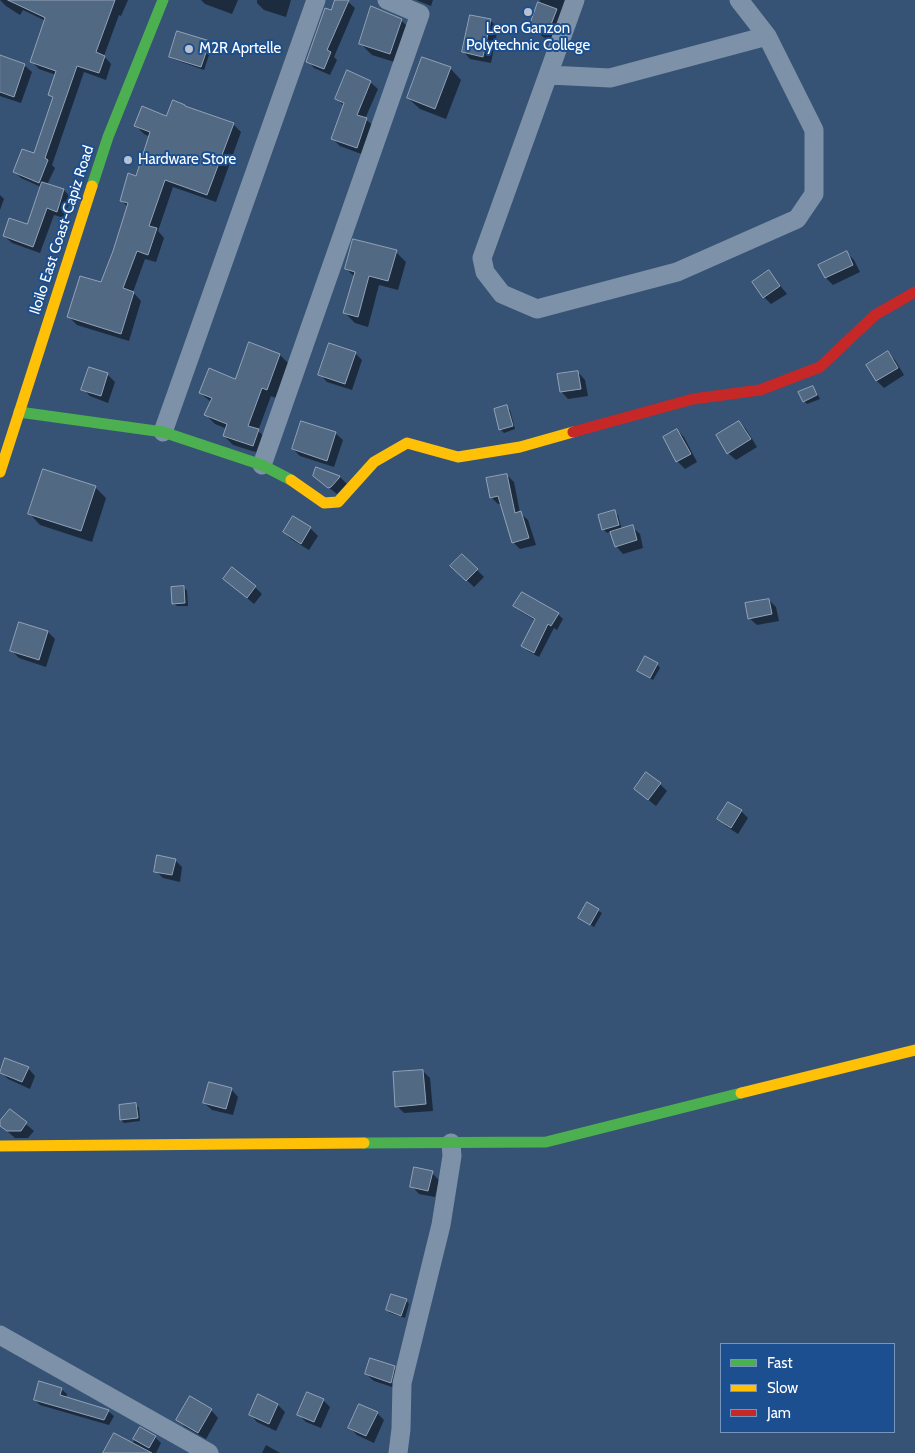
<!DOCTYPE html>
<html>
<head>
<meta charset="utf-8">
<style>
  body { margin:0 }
  #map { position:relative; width:915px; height:1453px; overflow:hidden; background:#365274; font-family:Cabin,sans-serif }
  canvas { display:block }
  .legend { position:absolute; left:720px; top:1343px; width:175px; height:90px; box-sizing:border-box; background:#1b4f8f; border:1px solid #7695bc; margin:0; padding:6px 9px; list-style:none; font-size:15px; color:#fff }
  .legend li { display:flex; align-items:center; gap:10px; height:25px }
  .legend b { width:25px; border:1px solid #7695bc }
</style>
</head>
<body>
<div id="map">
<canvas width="915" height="1453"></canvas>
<ul class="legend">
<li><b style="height:6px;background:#4caf50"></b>Fast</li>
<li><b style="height:6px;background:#ffc107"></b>Slow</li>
<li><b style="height:6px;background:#c62828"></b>Jam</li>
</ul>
</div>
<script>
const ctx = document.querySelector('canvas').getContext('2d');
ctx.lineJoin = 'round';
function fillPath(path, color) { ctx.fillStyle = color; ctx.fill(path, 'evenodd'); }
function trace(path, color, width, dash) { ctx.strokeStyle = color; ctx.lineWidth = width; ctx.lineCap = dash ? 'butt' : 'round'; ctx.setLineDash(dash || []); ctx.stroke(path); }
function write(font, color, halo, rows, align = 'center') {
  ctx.font = font + ' Cabin,sans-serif'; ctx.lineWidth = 4; ctx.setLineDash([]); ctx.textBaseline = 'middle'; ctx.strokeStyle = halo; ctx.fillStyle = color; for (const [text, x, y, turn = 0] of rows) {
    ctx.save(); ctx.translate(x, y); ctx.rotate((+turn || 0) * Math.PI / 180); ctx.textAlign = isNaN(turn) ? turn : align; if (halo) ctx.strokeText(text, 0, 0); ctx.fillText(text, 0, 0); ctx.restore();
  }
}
const shadow = new Path2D(`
  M0 0H128L121 16 119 15 104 56 111 64 106 80 84 72 52 165 55 168 47 185 64 190 71 198 64 218 54 215 40 253 12 243 4 236 28 226 41 187 21 178 14 171 35 155 53 99 49 94 56 75 39 69 32 62 46 21 23 10 20 15 6 6Z
  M201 0H238L232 14 205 4Z
  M257 0H291L286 17 264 10 257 3Z
  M336 0H346L355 8 334 57 337 60 330 75 314 68 308 61Z
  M416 0H433L431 6Z
  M540 0H577L560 43 543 37 531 25Z
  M471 16 491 21 498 28 491 63 470 59 463 51Z
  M401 20 412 31 401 64 372 55 361 44Z
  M209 42 212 46 204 70 173 59 170 56Z
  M0 56 24 65 32 72 21 103 0 96Z
  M450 68 461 80 446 119 420 109 408 98Z
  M370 82 378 89 365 119 374 126 364 155 340 146 333 139 344 106 336 98Z
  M167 118 233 124 241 132 216 202 173 187 158 231 164 238 156 262 145 259 133 292 141 301 129 341 77 325 69 317 102 283 114 251 128 207 121 200 137 178 150 137 144 134 136 126Z
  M0 195 4 199 0 210Z
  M396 252 406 262 398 290 379 285 368 327 355 323 345 313 355 277 346 269Z
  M847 253 854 260 860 272 833 285 826 278Z
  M769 272 787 294 771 304 764 297Z
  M250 344 280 355 289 364 276 398 271 396 258 431 267 439 262 454 233 445 224 436 227 429 215 424 206 415 211 402 200 393 236 380Z
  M355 353 362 360 352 390 327 382 320 374Z
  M888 353 895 360 904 375 884 388 877 381 868 365Z
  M89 368 108 375 115 382 108 403 90 396 83 389Z
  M578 372 585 380 588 396 568 399 561 391Z
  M813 387 820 399 807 404 804 401Z
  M507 407 510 410 515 429 504 433 500 429Z
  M739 422 746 429 757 447 736 460 728 453Z
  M677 430 684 437 697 462 685 469 677 461 664 437Z
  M335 433 343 440 334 467 300 456 293 449Z
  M507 475 514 482 520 513 528 520 536 545 520 549 513 542 502 504H498L491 497Z
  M314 476 340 477 347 484 337 494Z
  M95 487 106 498 92 542 40 525 29 513Z
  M614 512 618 515 622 530 632 527 640 534 643 548 623 554 616 546 612 531 607 533 603 529Z
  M293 518 310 528 318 536 309 550 291 539 284 532Z
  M462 555 484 577 474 587 452 566Z
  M225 579 255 587 262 594 254 604Z
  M184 587 187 591 188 606H177L173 603Z
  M769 600 776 607 779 621 757 625 749 618Z
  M515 606 558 614 563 619 557 630 554 628 539 657 528 651 523 646 536 621 520 611Z
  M48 632 55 639 46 667 19 658 12 651Z
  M657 664 660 668 653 680 638 671Z
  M660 784 667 791 656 806 635 789Z
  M741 811 748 818 738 834 726 826 719 819Z
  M175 860 182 867 180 882 163 878 156 871Z
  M587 904 602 913 594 927 579 918Z
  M28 1068 35 1076 30 1089 8 1079 1 1072Z
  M423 1071 430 1078 433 1111 404 1113 397 1106Z
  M231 1089 238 1097 233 1115 212 1110 204 1103Z
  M136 1105 139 1108 140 1121 124 1123 121 1120Z
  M10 1111 34 1131 28 1138H15L0 1125Z
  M432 1173 439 1180 435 1197 419 1194 412 1186Z
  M406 1300 409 1304 405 1318 390 1313 387 1310Z
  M394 1367 401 1374 398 1389 374 1381 366 1374Z
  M61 1389 67 1394 66 1398 108 1411 114 1416 109 1425 40 1405 35 1400Z
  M259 1396 278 1405 285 1412 276 1431 257 1422 250 1414Z
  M191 1398 211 1410 218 1418 206 1439 185 1427 178 1420Z
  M323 1400 330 1407 321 1428 306 1422 298 1414Z
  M377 1413 384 1420 374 1443 357 1435 350 1428Z
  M141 1429 155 1437 161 1443 156 1453H104L132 1444Z
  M266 1445 280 1453H262Z`);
const building = new Path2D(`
  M8 0H115L96 52 105 56 99 73 77 66 45 158 48 160 39 183 13 172 22 149 34 153 53 97 48 95 56 71 30 62 45 18Z
  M335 0H349L327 50 331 52 324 69 306 62 325 8 331 10Z
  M538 2 557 9 548 32 530 25Z
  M371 6 402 19 390 54 359 44Z
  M470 15 491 19 483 57 462 52Z
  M177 31 210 41 201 67 169 57Z
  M0 55 25 64 14 97 0 92Z
  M422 57 451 67 435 109 407 98Z
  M347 70 371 81 357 115 367 118 357 148 331 139 344 103 335 99Z
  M173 100 185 105V106L234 123 207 195 165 180 149 226 157 228 148 255 137 251 123 288 134 292 121 334 67 317 80 276 101 282 113 251 128 203 120 201 128 173 136 176 150 132 134 126 142 106 166 116Z
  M42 182 64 189 57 212 47 208 33 247 3 236 9 218 27 224Z
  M353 239 397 250 388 281 369 276 358 317 343 313 355 272 345 269Z
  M847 251 853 265 825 278 818 265Z
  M769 270 780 286 763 298 752 282Z
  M249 342 280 354 267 390 262 388 248 426 259 429 253 446 223 436 227 424 204 415 212 398 199 393 209 368 235 379Z
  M329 343 356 352 345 384 318 375Z
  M888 351 898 368 876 381 866 365Z
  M89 367 108 373 101 396 81 390Z
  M578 371 581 389 560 392 557 374Z
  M813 386 817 395 803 402 798 392Z
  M507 405 513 426 499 430 494 409Z
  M301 421 336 432 327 461 292 449Z
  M739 421 751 439 727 454 716 435Z
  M677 429 691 454 676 462 663 437Z
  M316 467 340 476 339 478 331 487 328 488 313 476Z
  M43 469 96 486 81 531 28 514Z
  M507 474 515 513 521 511 529 538 512 543 498 496 490 498 486 478Z
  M615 510 619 525 602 530 598 515Z
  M293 516 311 527 301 544 283 532Z
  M633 525 637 540 615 547 610 532Z
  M462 554 478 569 466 581 450 566Z
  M232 567 256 586 247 598 223 579Z
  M184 586 185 603 172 604 171 587Z
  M522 592 559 613 551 626 548 624 534 653 521 646 535 619 513 606Z
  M769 599 772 614 748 619 745 603Z
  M19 622 48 631 39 660 10 651Z
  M645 656 658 663 650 678 637 671Z
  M646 772 661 783 648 800 634 789Z
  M728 802 742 810 731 828 717 819Z
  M157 855 176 859 172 875 154 872Z
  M587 902 599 909 590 925 578 918Z
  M5 1058 29 1067 22 1082 0 1073Z
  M423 1070 426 1104 395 1107 393 1072Z
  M209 1082 232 1088 226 1109 203 1103Z
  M136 1103 138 1118 120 1120 119 1105Z
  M10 1109 27 1122 21 1131H7L0 1126V1121Z
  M414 1167 433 1171 428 1191 410 1187Z
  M391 1294 407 1299 401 1316 386 1310Z
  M370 1358 395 1366 391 1383 365 1374Z
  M39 1381 62 1388 60 1395 109 1410 104 1420 34 1400Z
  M307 1392 324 1399 314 1422 297 1415Z
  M258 1394 278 1404 269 1424 249 1415Z
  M190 1396 212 1409 198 1433 176 1420Z
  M359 1404 378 1412 366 1436 348 1428Z
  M140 1427 156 1436 149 1448 133 1439Z
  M114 1433 152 1453H103Z`);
const street = new Path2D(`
  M575 0 482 258 485 272 502 294 537 309 677 272 797 219 814 194V130L767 36 739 0
  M549 75 610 78 767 36
  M163 432 316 0
  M262 465 420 14 387 0
  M0 1335 209 1453
  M398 1453 401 1429 402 1383 441 1225 452 1156 451 1143`);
const fast = new Path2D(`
  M92 186 108 137 163 0
  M19 412 163 432 262 465 291 480
  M364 1143 546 1142 741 1093`);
const slow = new Path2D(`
  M0 472 92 186
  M291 480 324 503 338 502 374 462 407 443 458 457 520 447 573 432
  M741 1093 915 1050
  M0 1146 364 1143`);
const jam = new Path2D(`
  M573 432 693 399 760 390 820 367 875 315 915 292`);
const markers = [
  [528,12,5,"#b9c2ce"],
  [189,49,5,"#b9c2ce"],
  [128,160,5,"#b9c2ce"]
];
const poiNames = [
  ["Leon Ganzon",528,29,"center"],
  ["Polytechnic College",528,46,"center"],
  ["M2R Aprtelle",199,49],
  ["Hardware Store",138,160]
];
const streetNames = [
  ["Iloilo East Coast-Capiz Road",62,230,-72]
];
fillPath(shadow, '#0007');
fillPath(building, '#526984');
trace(building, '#92a2b6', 1);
trace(street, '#7d92a8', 19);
trace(fast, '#4caf50', 11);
trace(slow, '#ffc107', 11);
trace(jam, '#c62828', 11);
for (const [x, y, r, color] of markers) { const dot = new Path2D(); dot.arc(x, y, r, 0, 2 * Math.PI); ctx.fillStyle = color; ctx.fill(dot); trace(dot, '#1b4f8f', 2); }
write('15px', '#fff', '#1b4f8f', poiNames, 'left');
write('15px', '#fff', '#1b4f8f', streetNames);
</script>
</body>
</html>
